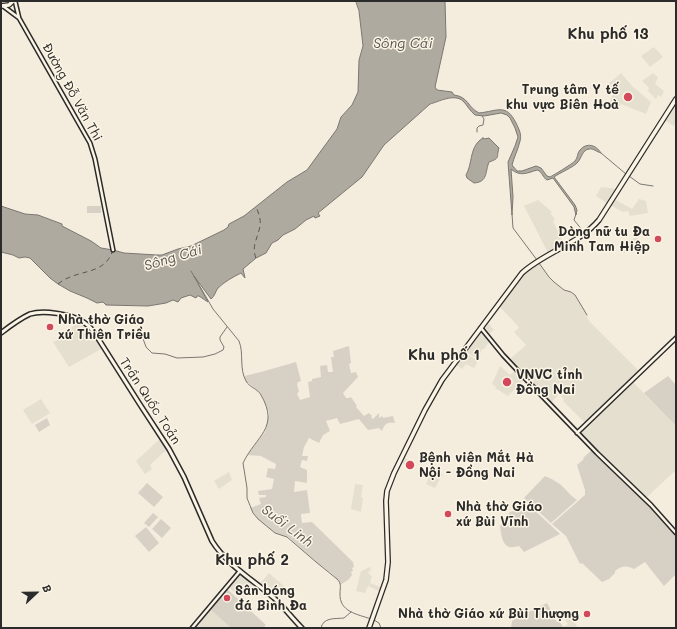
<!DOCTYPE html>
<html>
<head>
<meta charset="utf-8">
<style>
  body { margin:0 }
  #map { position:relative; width:677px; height:629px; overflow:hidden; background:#f4edde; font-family:Mali,sans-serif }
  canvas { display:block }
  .frame { position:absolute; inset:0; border:2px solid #2b2b2b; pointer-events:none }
  .north { position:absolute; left:16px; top:573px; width:40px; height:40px; -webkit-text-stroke:3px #fcf5e5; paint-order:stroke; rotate:68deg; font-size:11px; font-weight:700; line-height:16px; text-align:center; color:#2b2b2b }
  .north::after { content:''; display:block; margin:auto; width:14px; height:18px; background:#2b2b2b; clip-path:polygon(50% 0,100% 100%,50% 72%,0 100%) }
</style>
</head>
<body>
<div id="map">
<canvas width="677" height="629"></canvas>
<div class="frame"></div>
<div class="north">B</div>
</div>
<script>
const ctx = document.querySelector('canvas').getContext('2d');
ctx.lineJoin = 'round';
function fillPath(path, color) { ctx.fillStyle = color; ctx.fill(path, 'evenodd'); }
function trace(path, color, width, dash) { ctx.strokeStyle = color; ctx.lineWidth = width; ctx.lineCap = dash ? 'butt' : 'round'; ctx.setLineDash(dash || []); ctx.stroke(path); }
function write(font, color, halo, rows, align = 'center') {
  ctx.font = font + ' Mali,sans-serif'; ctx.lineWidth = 3; ctx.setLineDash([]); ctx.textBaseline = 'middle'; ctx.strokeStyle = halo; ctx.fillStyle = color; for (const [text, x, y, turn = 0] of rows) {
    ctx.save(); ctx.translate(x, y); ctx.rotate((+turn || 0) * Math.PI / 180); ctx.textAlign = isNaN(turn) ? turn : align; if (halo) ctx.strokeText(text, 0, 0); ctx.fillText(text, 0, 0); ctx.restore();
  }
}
const built = new Path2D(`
  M654 47 663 57 650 67 641 56Z
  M621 73 632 86 651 102 646 114 621 104 618 109 609 104 614 92 608 88 607 85Z
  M653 73 658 77 655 84 664 91 661 97 658 95 656 99 648 91 649 88 642 81Z
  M673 106 676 108V122L674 126 664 120Z
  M601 187 617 189 608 204 596 196Z
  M614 199 632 209 639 199 646 201 648 213 630 216 628 211 623 212 610 205Z
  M538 200 552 212 550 213 555 219 553 221 564 244 548 253 524 206Z
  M637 237 641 245 624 253 620 244Z
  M538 262 549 277 554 282 564 290 571 292 575 295 584 309 589 321 639 371 585 423 563 401 564 399 559 394 551 403 509 360 526 345 514 332 519 328 517 325 499 306 523 274Z
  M79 321 93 333 103 348 69 367 53 342 59 339Z
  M487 322 494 330 488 335 483 328Z
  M481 330 490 341 484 349H482L480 354 476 353 474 357 465 351Z
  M464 352 478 361 474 368 466 364 462 369 455 364Z
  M500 366 510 375 515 371 524 380 508 396 495 388 496 387 492 384Z
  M632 381 676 426V470L646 498 620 474 579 433Z
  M41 399 50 413 32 424 23 410Z
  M161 438 168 450 161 454V455L150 465 152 469 145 474 136 461Z
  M404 458 411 461 410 463 415 466 414 469 402 463Z
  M433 469 443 474 435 488 426 484Z
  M229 472 232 480 219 489 214 481Z
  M355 484 363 485 361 497 363 498 361 512 351 509Z
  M370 567 371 570 368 572 370 575 372 576 370 583 383 588 381 592 368 586 365 593 356 591 361 571Z
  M240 573 254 584 240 598 228 586Z
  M269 573 286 588 276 599 259 585Z
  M209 608 231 628H194Z
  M570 615 578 628 563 627 568 624 565 620Z`);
const green = new Path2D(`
  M87 206H101V213H87Z
  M349 346 351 363 349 364 351 373 356 372 358 377 343 393 346 398H349L351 397 357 406 356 407 364 416 369 413 372 416 371 417 373 419 379 413V418L382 416 383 418 393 416 395 423C388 421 384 424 382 431L379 428 368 430 359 419 340 424 337 418 326 421 330 431 323 435 319 443 309 438 304 447 302 456H308L307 461 302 460 300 467 307 470V483L295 481 294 492 307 490 310 513 301 514 302 523 312 522 353 562 354 567 352 568 353 571 351 572 352 575 348 580 340 585 339 581 332 574 316 562 288 537 275 533 258 519 250 508 261 504 259 498 266 497V495H259L258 491 272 489 274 479 266 477 268 468 275 469 276 464 261 456 247 455 265 432 269 413 262 396 259 392 246 381 244 376 261 372 296 362 301 381 298 382 297 385 299 391 297 394 300 400 310 397 308 382 312 381V379L321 377 320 366 327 365 328 372H333L331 357H334L333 351Z
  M668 376 676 385V426L644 393Z
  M47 418 50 425 39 432 35 425Z
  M592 450 650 506 676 535V574L664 586 645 562 634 569C626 565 621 566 615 571V573L609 579 602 582 582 563 580 564 566 536 552 524 585 495V490L577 465 584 459 583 458Z
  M545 476C552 479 560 483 565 489 569 493 572 497 577 500L551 523 524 498Z
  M147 483 163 497 154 507 138 493Z
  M521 506 529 508 531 507 560 534 524 552 519 546C517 546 512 548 509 547 502 545 501 533 500 526L502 523 504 524 506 521 505 520 510 512 518 510Z
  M153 513 158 517 149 527 144 523Z
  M161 519 171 528 162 538 152 529Z
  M146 527 159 543 149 552 135 536Z
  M226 588 266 625 263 628H231L209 608Z
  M547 603 557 622 559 621 564 628H511L512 621 515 619Z`);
const water = new Path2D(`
  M356 1H445L446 37 435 87 437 90 452 92 454 95C469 97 467 107 479 113 498 111 506 103 516 123 519 129 522 135 520 141 518 150 514 157 512 165L517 171H522L536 166 541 168 547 176 550 177C554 175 572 164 575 161 578 158 577 153 580 150 587 142 596 145 601 153 597 152 593 148 589 149 582 150 582 158 577 163 572 168 561 172 554 177L575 205 577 210 576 215 574 207 572 204 553 178 547 180C543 178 542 171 537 170 527 173 520 177 511 169L513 197 512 215 508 162 515 146 518 137 515 128 510 118 507 115 501 113 484 116 475 115C470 111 467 105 463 101 454 93 438 102 430 104L384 145 362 177 318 213 320 216 315 218 314 216 306 220 295 229 283 235 278 240 272 243 266 253 256 258 243 269 245 278 241 273C233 277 224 282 218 288 215 292 215 296 211 299L194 276 208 302 199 296H197L196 298 190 295 181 298 178 302 173 300 166 303 148 306 106 305 103 302 97 303 87 298 70 291 58 284 50 278 30 258 25 257 19 258 13 255 1 252V206L25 214 38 215 62 224V226L91 241 101 248 113 250 124 253 157 255H162L178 249 191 246 224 230 228 227 229 224 244 216 287 182 307 170 337 129 341 117 352 105 358 92 359 60 363 46 359 11Z
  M483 138 484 139 489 138 499 148C496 157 501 158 489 162 485 172 488 182 474 183L467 178 466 175C473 163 469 146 483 138Z`);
const stream = new Path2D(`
  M477 132V128L479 126 483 125 484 119 482 116
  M601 153 626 174
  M629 176 640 184 653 186
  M512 214 513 228 537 260
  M576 214 574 220 583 231
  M539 263 549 277 554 282 564 290 571 292 575 295 587 315
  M191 271 213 309 239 341C244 353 239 369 246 381 249 387 258 389 261 395 280 428 256 436 243 463L247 488V498L253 513 258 519 275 533 287 537 316 562 337 579C342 584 340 587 340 593 339 612 357 614 371 619
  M141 333 146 347 152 353 165 354 177 358 203 357 215 354 223 350 224 347 220 340V337L227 327
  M374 620 379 623 381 628
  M321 628C323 617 335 619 344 618L351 612`);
const ferry = new Path2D(`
  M256 258C251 246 258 238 260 226 261 220 259 213 256 207
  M58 284C77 268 104 277 113 250`);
const tertiary = new Path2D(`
  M15 1 19 18 90 143 95 159 113 250
  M3 6 19 18
  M481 328 503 355 518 371 597 453 651 505 676 533
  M577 433 676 338
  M192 628 240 571`);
const secondary = new Path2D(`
  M1 333C10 326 19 319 30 314 43 310 71 314 82 321 87 324 91 328 94 332L139 403 169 449 184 477 212 541C227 565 253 580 274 598 284 607 292 618 302 628`);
const primary = new Path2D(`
  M1 6 9 5 13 1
  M369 628 386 580 388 562 386 501 387 491 394 473 425 410 442 380 522 273C545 252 579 244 599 220L676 99`);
const markers = [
  [628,97,5,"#d1495b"],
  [658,239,4,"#d1495b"],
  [50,327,4,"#d1495b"],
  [507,382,5,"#d1495b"],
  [410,465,5,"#d1495b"],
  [448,514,4,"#d1495b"],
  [227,598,4,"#d1495b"],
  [587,614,4,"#d1495b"]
];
const poiNames = [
  ["Trung tâm Y tế",619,90,"right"],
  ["khu vực Biên Hoà",619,105,"right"],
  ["Dòng nữ tu Đa",650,232,"right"],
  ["Minh Tam Hiệp",650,247,"right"],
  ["Nhà thờ Giáo",58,320],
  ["xứ Thiên Triều",58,335],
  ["VNVC tỉnh",516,375],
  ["Đồng Nai",516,390],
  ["Bệnh viện Mắt Hà",419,458],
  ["Nội - Đồng Nai",419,473],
  ["Nhà thờ Giáo",456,507],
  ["xứ Bùi Vĩnh",456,522],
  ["Sân bóng",235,591],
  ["đá Bình Đa",235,606],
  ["Nhà thờ Giáo xứ Bùi Thượng",579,614,"right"]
];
const streetNames = [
  ["Đường Đỗ Văn Thi",72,92,61],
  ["Trần Quốc Toản",150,401,57]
];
const waterNames = [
  ["Sông Cái",403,44],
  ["Sông Cái",173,258,-17],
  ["Suối Linh",287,526,37]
];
const quarterNames = [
  ["Khu phố 13",608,34],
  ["Khu phố 1",444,355],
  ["Khu phố 2",252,560]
];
fillPath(built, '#e5dfd0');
fillPath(green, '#d6d1c4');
fillPath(water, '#afaaa0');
trace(water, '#7a7771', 1);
trace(stream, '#7a7771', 1);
trace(ferry, '#595754', 1, [5, 4]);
trace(tertiary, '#2b2b2b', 5.5);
trace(secondary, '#2b2b2b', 6);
trace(primary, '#2b2b2b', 6);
trace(tertiary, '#fcf5e5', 2.5);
trace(secondary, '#fcf5e5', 3);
trace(primary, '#fcf5e5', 3.5);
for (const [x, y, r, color] of markers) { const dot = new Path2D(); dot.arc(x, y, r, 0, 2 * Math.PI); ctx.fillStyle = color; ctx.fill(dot); trace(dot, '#fcf5e5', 1.5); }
write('bold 13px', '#2b2b2b', '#fcf5e5', poiNames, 'left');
write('13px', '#2b2b2b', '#fcf5e5', streetNames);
write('italic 14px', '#595754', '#fcf5e5', waterNames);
write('bold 15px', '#2b2b2b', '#fcf5e5', quarterNames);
</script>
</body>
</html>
